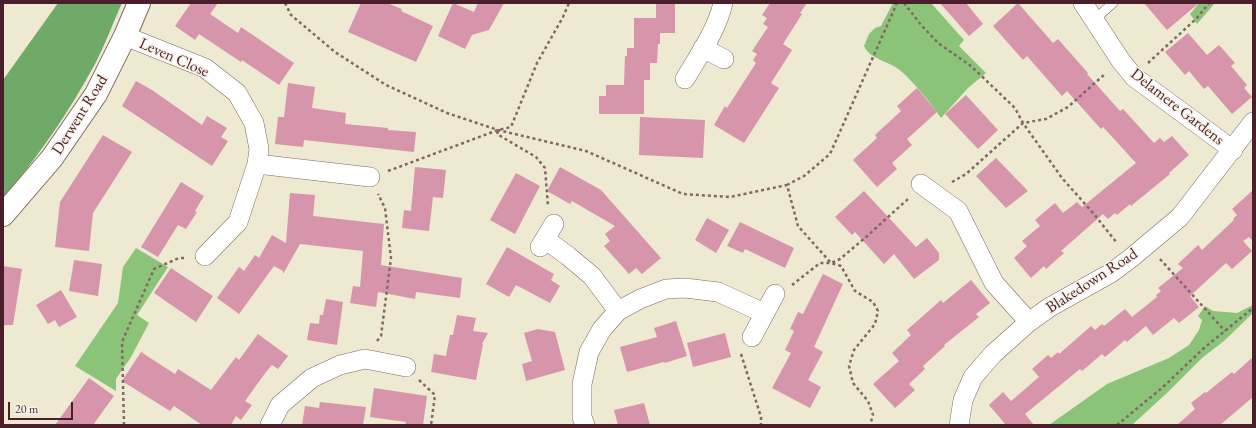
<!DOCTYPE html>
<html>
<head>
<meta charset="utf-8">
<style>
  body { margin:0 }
  #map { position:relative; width:1256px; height:428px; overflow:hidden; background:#eee9d1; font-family:"EB Garamond",serif }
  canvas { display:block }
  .frame { position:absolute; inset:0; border:4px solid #4a1f2b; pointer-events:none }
  .scale { position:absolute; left:8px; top:402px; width:65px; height:18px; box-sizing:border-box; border:2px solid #4a1f2b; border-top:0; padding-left:5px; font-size:12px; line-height:14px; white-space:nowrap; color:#4a1f2b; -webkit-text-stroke:3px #f7f3e8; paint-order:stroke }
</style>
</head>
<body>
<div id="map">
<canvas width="1256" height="428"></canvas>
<div class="frame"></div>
<div class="scale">20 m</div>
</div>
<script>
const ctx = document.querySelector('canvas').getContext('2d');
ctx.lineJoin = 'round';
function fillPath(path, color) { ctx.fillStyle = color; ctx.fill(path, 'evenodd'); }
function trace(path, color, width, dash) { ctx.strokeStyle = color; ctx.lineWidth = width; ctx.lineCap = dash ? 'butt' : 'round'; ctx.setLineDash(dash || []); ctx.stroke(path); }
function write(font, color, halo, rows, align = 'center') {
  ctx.font = font + ' "EB Garamond",serif'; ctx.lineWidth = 3; ctx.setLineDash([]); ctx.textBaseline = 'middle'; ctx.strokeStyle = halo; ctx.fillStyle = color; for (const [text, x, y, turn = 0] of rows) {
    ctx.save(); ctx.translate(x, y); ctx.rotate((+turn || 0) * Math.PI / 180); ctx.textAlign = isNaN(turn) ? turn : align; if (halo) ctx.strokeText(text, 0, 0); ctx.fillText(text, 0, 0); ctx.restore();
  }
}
const green = new Path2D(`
  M893 3H931L964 40 959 46 986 73 968 88 941 118C930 102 916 85 902 72 891 61 870 60 864 46L869 34 875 28 881 26Z
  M1199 3H1215L1197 24 1190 14Z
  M136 248 168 267 137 315 149 323 131 357 116 379V391L75 366 118 303 123 267Z
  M1253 305V313L1224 341 1202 358 1168 392 1132 425H1049L1107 384 1169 358 1189 345 1199 330 1202 320 1198 316 1205 306 1213 311 1237 313Z`);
const forest = new Path2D(`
  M58 3H122C113 23 105 45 95 64 69 112 38 157 3 198V80Z`);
const building = new Path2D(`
  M191 3H218L210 14 238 33 241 27 294 63 279 85 242 60 241 62 199 34 195 40 175 26Z
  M361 3H387L402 9 401 11 433 26 416 62 348 32Z
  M453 3 474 12 478 3H504L489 30 472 35 465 49 438 36Z
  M656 3H675V33H660V44H658L657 63H650V80H644V114H599V96H606V85H624L625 56H627V48H634V18H656Z
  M770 3H807L800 13 802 14 783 44 792 50 771 83 779 88 744 143 714 125 725 106 727 108 756 63 753 60 757 54 752 51 768 27 763 24 767 18 762 15Z
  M940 3H966L983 24 969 36Z
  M1018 3 1053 43 1058 39 1088 73 1087 74 1120 111 1123 109 1154 143 1160 138 1164 142 1172 136 1189 155 1169 173 1170 174 1131 206 1130 204 1117 215 1115 213 1108 219 1103 214 1061 251 1064 253 1046 269 1044 266 1031 278 1014 258 1027 246 1022 241 1040 226 1035 220 1055 203 1063 213 1077 202 1082 207 1136 163 1103 127 1101 129 1067 91 1062 96 1027 56 1023 60 993 26Z
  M1144 3H1199L1167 30Z
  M1188 33 1207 55 1219 45 1235 63 1231 66 1247 85 1244 88 1252 97 1232 114 1208 86 1204 89 1189 71 1185 75 1165 52Z
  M136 81 152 90 202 125 207 116 227 128 221 137 228 141 212 166 122 106Z
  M288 83 315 87 312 108 346 113 345 124 388 128V130L416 132 414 152 304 140 303 147 275 144 278 117H284Z
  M917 88 937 112 907 139 912 145 892 163 897 169 877 187 853 160 877 138 875 135 901 111 897 106Z
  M966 95 998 130 978 149 945 114Z
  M640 117 705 120 703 158 639 155Z
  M103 135 132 152 93 213 89 251 55 247 60 202Z
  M996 158 1028 191 1006 208 976 176Z
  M415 167 446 170 443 198 433 197 429 231 402 228 404 210 411 211Z
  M560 167 601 190 661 258 642 274 636 268 629 274 604 246 610 241 605 234 615 226 572 201 570 204 547 191Z
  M516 173 540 186 515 234 490 220Z
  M181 182 204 196 195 211 197 212 186 229 178 225 158 257 141 247Z
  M1253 190V241L1249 237 1243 241 1252 251 1232 269 1226 263 1190 296 1199 307 1179 323 1174 318 1153 335 1146 326 1127 342 1125 340 1105 357 1102 354 1082 371 1080 369 1025 414 1034 425H1006L989 405 1003 392 1011 401 1039 377 1032 369 1048 355 1051 358 1058 352 1059 354 1091 326 1095 330 1102 324 1104 326 1125 309 1132 317 1157 297 1156 295 1161 291 1158 288 1183 268 1178 264 1198 245 1202 250 1234 220 1233 219 1237 215 1232 209Z
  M864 191 916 247 927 238 939 253V260L914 279 894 254 884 264 855 232 852 235 835 217Z
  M290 193 315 195 313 216 384 224 381 265 462 278 460 298 416 292 415 299 378 292 376 307 350 303 353 286 360 287 363 251 300 244 283 274V271L274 266 239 314 217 298 239 267 244 271 255 255 259 258 272 235 286 243Z
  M707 218 729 230 716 253 695 240Z
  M740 222 794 248 785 268 745 249 743 253 727 246Z
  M507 247 554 274 551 280 560 286 550 303 516 285 509 297 486 284Z
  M74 260 102 264 98 296 69 291Z
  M3 266 22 269 13 325H3Z
  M171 268 213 296 196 322 154 293Z
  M823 274 843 284 814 347 823 352 808 380 821 387 810 408 772 388 791 353 785 350 794 331 790 329 798 312 803 314Z
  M971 280 990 303 976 314 979 317 944 345 945 346 923 366 925 369 909 384 915 390 895 408 873 384 899 361 892 353 911 335 907 330 941 300 943 303Z
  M61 290 77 317 59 327 55 320 48 324 36 305Z
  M326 299 343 302 337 345 307 340 310 323 319 324 320 315H323Z
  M457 315 476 318 473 331 488 333 482 344H483L476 380 431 372 434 354 446 356 450 335H453Z
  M676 321 687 356 665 363 664 362 627 372 620 347 657 337 654 328Z
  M538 329 555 332 565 370 526 381 522 364 532 361 524 333Z
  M725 333 731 357 693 367 687 343Z
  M258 334 288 356 278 369 272 365 266 372 245 401 252 405 241 420 236 416 231 425H202L174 406 170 411 122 381 141 352 175 374 178 369 211 390 236 357 239 360Z
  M1253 357V397L1220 425H1177L1195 409 1191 403 1205 392 1206 393 1232 372 1234 374Z
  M89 378 114 396 93 425H55Z
  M374 388 427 396 423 425H405L406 422 370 417Z
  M320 402 366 407 363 425H302L305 406 319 408Z
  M644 403 650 425H618L614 410Z`);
const path = new Path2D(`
  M285 3 291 15 335 52 386 85 447 113 498 130 586 151 683 194 730 197 787 185 798 226 831 263 841 266 855 291 873 302 878 311 875 324 854 350 849 366 853 383 868 401 873 415 870 425
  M904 3 922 26 938 43 971 66 1015 108 1023 123 1062 178 1093 213 1117 243
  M1148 63 1197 18 1209 3
  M498 131 497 134 536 157 545 168 548 206
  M388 171 498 130 511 127 537 63 563 17 569 3
  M952 182 966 174 1023 123 1046 119 1068 107 1105 74
  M787 185 804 176 830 154 897 3
  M1160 259 1225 331
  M792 285 820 263H831L840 259 866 237 908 199
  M377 341 381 336 391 258 385 208 378 194
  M741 354 761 417V425
  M419 380 435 395 431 425
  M124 425 122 342 154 269 179 258H185
  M1117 425 1163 387 1204 348 1253 308`);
const service = new Path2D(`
  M1094 20 1113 3`);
const minor = new Path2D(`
  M1083 3 1121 61 1134 77 1233 150
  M125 36 205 68 237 93 254 123 259 149 257 164 370 177
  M703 48 724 59
  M685 79C699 55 717 30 723 3
  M921 184 958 211 994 283 1029 322
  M545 239 568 256 592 276 618 311
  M540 247 554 224
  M205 256 238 222 257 164
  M752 337 775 294
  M270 425 280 405 312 378 340 365 365 359 406 367
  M585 425 582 417V384L589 352 602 329 618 311 640 299 666 289 685 288 718 292 764 313
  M959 425 963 400 973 377 993 354 1029 322 1050 307 1111 273 1131 258 1180 217 1253 122`);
const tertiary = new Path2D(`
  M3 215 52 158 96 94 125 36 139 3`);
const streetNames = [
  ["Leven Close",174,58,24],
  ["Delamere Gardens",1177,107,38],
  ["Derwent Road",80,115,-58],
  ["Blakedown Road",1092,281,-33]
];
fillPath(green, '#8bc479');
fillPath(forest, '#70aa69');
fillPath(building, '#d695aa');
trace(service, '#836665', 10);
trace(minor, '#836665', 20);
trace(tertiary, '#836665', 24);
trace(path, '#836665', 2.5, [3, 3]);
trace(service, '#fff', 9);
trace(minor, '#fff', 19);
trace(tertiary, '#fff', 22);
write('16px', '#4a1f2b', '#f7f3e8', streetNames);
</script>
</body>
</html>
